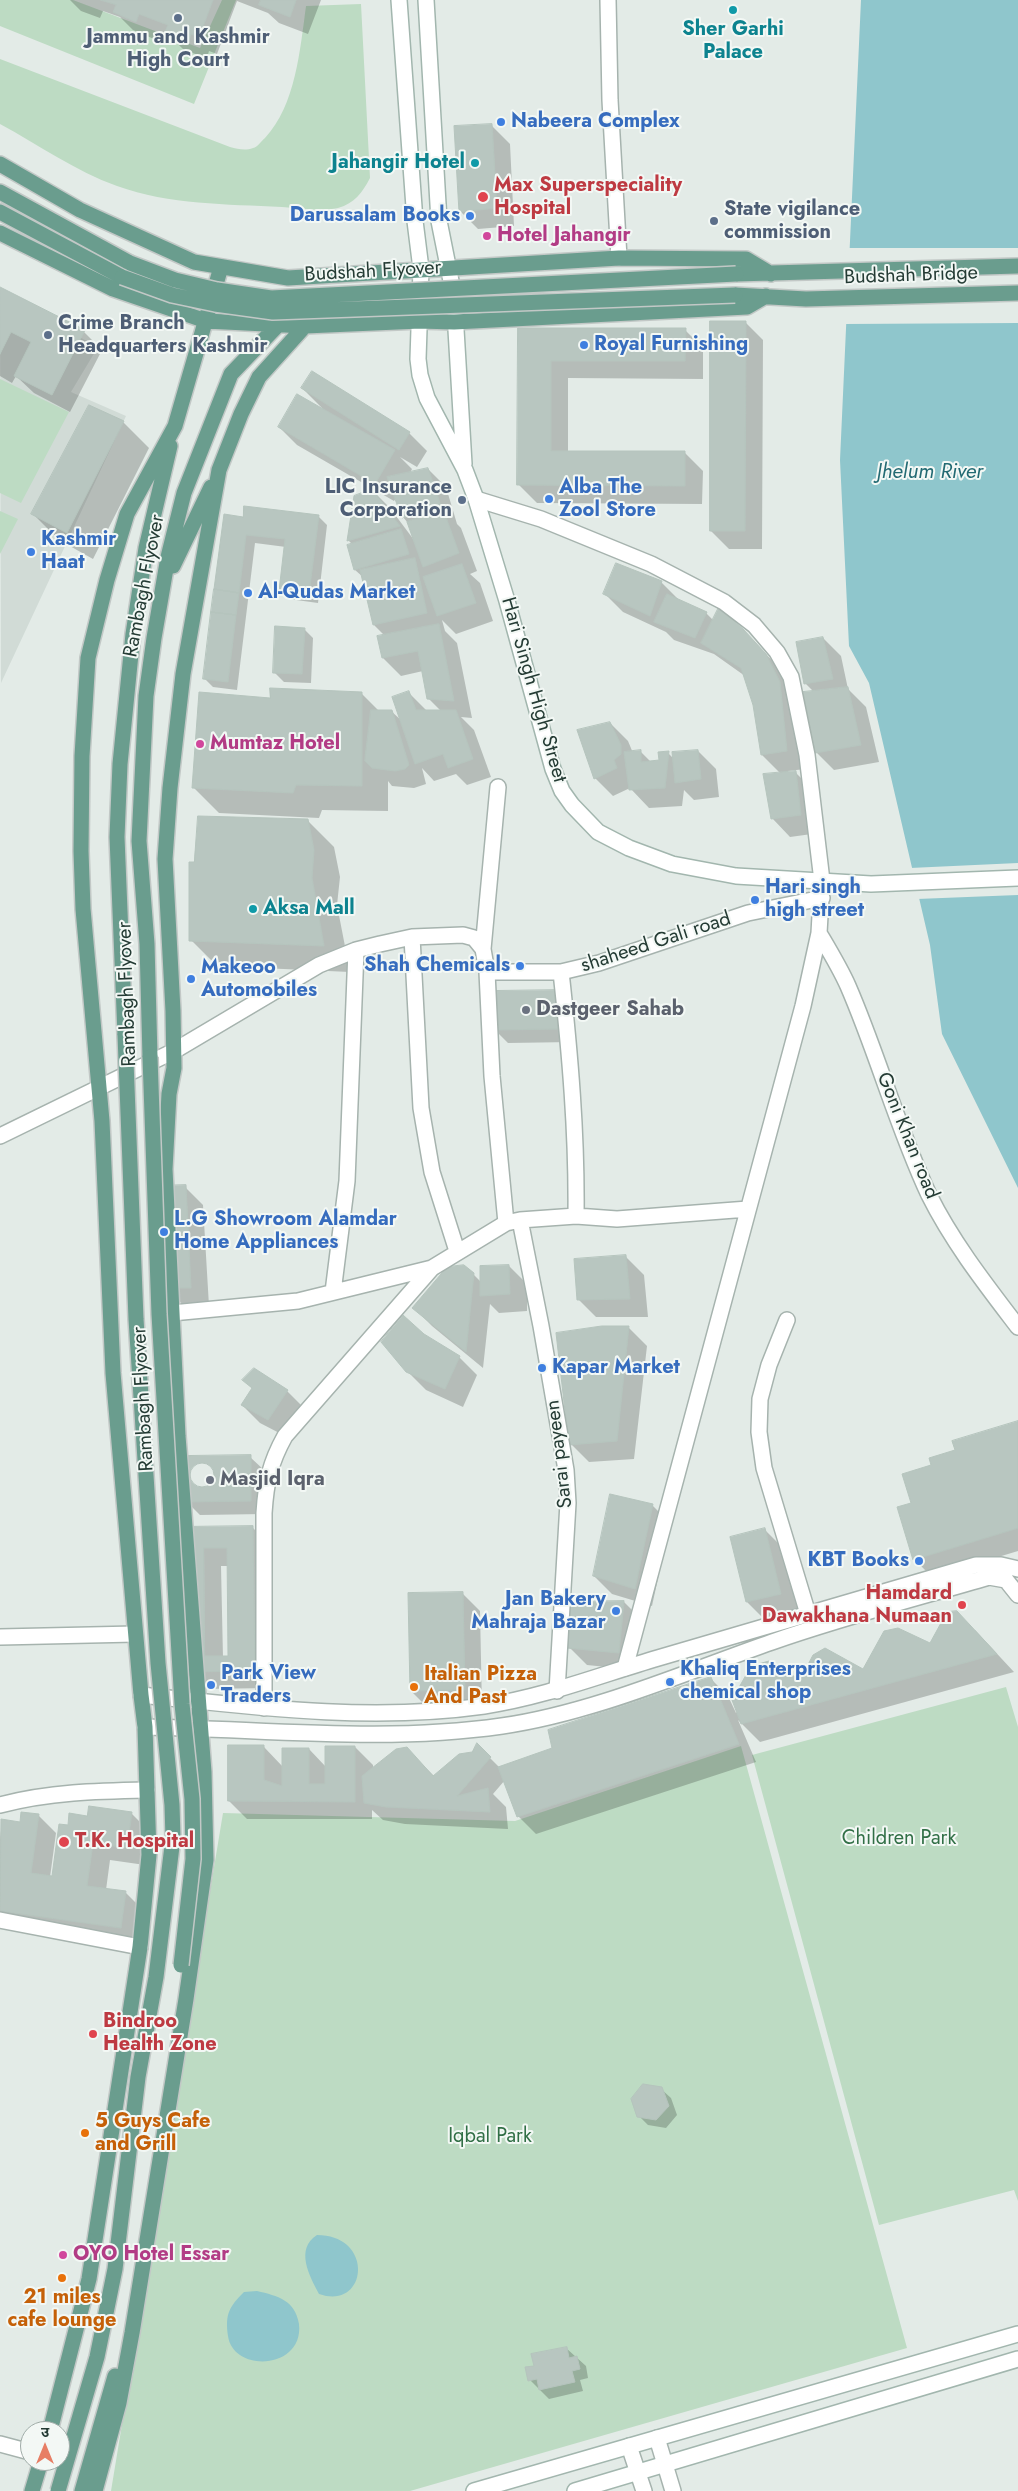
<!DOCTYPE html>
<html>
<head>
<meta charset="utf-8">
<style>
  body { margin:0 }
  #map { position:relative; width:1018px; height:2491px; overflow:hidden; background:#e3ebe7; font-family:Jost,"Noto Sans Devanagari",sans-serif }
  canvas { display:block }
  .north { position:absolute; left:20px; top:2421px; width:50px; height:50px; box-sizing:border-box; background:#f3f8f5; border:1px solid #a0aca8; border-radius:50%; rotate:0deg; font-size:14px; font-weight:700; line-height:20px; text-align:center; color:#243b34 }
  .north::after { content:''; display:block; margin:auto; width:18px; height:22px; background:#e77e65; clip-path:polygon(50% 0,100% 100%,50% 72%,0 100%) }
</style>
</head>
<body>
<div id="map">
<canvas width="1018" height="2491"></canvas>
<div class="north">उ</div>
</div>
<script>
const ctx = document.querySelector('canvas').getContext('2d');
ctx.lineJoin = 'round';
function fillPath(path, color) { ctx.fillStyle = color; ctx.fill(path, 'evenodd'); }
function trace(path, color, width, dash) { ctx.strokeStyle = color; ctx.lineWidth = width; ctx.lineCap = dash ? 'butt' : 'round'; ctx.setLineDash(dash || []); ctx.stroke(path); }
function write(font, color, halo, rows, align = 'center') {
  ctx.font = font + ' Jost,sans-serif'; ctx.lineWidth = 4; ctx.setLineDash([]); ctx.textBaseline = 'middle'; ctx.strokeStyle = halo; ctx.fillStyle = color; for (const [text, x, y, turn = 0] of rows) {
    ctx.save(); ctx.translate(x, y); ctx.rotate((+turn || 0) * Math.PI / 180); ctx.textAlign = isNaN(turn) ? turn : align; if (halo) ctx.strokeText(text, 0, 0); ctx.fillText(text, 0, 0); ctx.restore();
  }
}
const built = new Path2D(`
  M0 294 98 347 71 392 126 416 1 683Z`);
const green = new Path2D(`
  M0 0H73L200 48 222 0H236L194 104 0 26Z
  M361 4 370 178C362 193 355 203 338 208 321 212 299 208 282 207 226 204 170 205 117 186 75 171 39 145 0 124V59L230 147C238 149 245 151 253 148 258 147 261 141 265 138 296 105 300 49 306 6Z
  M0 379 69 412 21 503 0 493Z
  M0 511 18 519 0 554Z
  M1006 1687 1018 1727V2201L1014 2190 879 2225 752 1755Z
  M741 1746 907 2348 410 2491H111L223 1813 515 1821Z`);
const water = new Path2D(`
  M861 0H1018V1188L942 1034 930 945 869 683 849 646 840 460Z
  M317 2235C375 2235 368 2311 319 2294 309 2275 295 2249 317 2235Z
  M257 2291C278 2296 295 2300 299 2324 304 2370 233 2373 228 2336 225 2314 229 2307 244 2292Z`);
const pier = new Path2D(`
  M846 248H1018V323L843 324Z
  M1018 863V895L917 899 910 868Z`);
const shadow = new Path2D(`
  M70 0H321L308 34 279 23 268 13 237 1 217 54 209 51 207 58 184 50 171 37 157 32 154 39 133 30 120 17 103 11 100 18 81 11Z
  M492 126 510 144 514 226 478 229 460 211Z
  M0 288 84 332 102 350 70 412 34 393 16 376 12 383 0 376Z
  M745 322 763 340 762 549H729L711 531Z
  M519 329 685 330 703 348V379L568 378V452L685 453 703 471 702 504 537 503 519 485Z
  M302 388 409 433 427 451 417 467 400 457 412 469 410 473 428 469 446 487 457 524 461 528 477 571 470 574 480 583 493 621 456 634 442 620 445 631 457 643 472 718 461 717 474 730 491 777 467 785 456 774 434 781 422 768 426 784 414 788 392 786 388 781V811L322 810 319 818 219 813 193 787 272 700 361 693 379 711H391L402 721 409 693 427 711 442 712 428 698 423 671 401 676 383 658 385 636 374 625 363 577 355 570 349 546 353 545 348 540 372 490 390 508 414 540 408 523 403 517 396 498 394 501 297 445 279 427 323 409Z
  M123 422 149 448 93 559 59 540 33 514Z
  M318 516 327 525 318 603 289 599 280 590 286 547 255 543 237 690 213 687 204 678 244 518Z
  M617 565 662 583 680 601 706 613 713 620 743 630 784 673 805 769 788 771V773H796L814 791 819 833 790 837 772 818 781 774 762 755 755 705 745 676 714 654 674 640 666 632 623 612 605 594Z
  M304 629 313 638 311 683 284 682 275 673Z
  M823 638 841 656 848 689 866 707 879 762 834 770 816 752 814 692 805 683Z
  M610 723 628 741 633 753 641 752 651 762 661 761 668 753 674 759 698 751 716 769 719 797 694 800 684 790 682 806 649 808 630 788 613 796 595 778Z
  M308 821 334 847 340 877 337 905 350 972 217 966 191 940Z
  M559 991 573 1005V1042L508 1043 494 1029Z
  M185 1187 203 1205 209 1306H184L166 1287Z
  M626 1257 644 1275 648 1317H596L578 1299Z
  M509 1266 527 1284V1311L499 1313 490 1304 483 1368 432 1326 414 1308 473 1274 481 1282Z
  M602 1327 629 1328 647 1346 634 1459 589 1462 571 1444Z
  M424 1335 459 1357 477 1375 463 1407 426 1390 407 1371Z
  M244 1380 287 1391 305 1409 287 1437 260 1423 242 1405 253 1389Z
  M1018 1422V1551L932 1577 914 1559 912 1504 933 1466 957 1451Z
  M250 1457 264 1470V1514L200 1515 186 1501Z
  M652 1505 670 1523 652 1606 612 1594 594 1576Z
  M179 1528H253L271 1546 273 1688 200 1689 181 1671ZM221 1566H228L230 1658H223Z
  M765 1530 783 1548 799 1611 765 1620 747 1602Z
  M462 1593 480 1611 482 1708 429 1709 411 1691Z
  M624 1602 642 1620 636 1670 587 1665 569 1647 565 1603Z
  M975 1630 1014 1672 760 1742 738 1720 756 1762 536 1834 518 1816 505 1780 493 1794 506 1807 508 1829 405 1824 383 1820 372 1810V1819H247L229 1801 264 1747 283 1767 309 1749 326 1767 355 1747 373 1765V1769L407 1749 434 1776 473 1753 477 1745 500 1768 553 1749 710 1678 728 1696 736 1713 801 1682 864 1671 930 1645Z
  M131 1813 149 1831 145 1865 110 1860 106 1890 126 1893 144 1911 139 1945 0 1919V1839L2 1821 21 1823 38 1815 56 1833 50 1877H53L69 1827 88 1817Z
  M661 2089 671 2098 677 2115 666 2128 648 2125 639 2116Z
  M566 2348 586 2366 588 2378 580 2380 583 2391 549 2399 530 2380Z`);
const building = new Path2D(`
  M101 0H213L199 37 191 34 189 41 165 32 168 25 139 14 136 22 113 12 116 5Z
  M261 0H296L290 17 259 5Z
  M492 124 497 208 459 212 454 126Z
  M0 287 85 330 52 395 14 376 31 342 11 332 0 354Z
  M710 321H746L745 531H710Z
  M518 328H686L685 361H551V451H685V486L517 485Z
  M312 371 410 432 399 450 301 388Z
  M297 394 395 450 375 484 278 427Z
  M89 405 124 421 67 533 31 514Z
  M428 468 441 506 402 518 387 477Z
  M372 489 400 526 347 541 354 496Z
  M244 506 319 515 309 594 279 591 285 539 246 535 239 593 214 589 224 514 243 517Z
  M443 509 459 553 423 567 407 522Z
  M401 529 409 554 354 570 347 545Z
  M415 558 427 613 373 625 360 570Z
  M616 563 662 581 650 616 603 594Z
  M462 564 476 603 437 616 423 577Z
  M214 589 239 593 236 615 211 612Z
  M667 594 707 612 695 638 654 622Z
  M719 607 744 630 766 654 780 682 787 751 761 755 753 705 741 668 701 643Z
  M211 612 236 615 228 682 203 679Z
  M439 624 454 701 427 699 418 651 382 658 377 636Z
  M275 626 305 628 302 674 273 673Z
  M823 637 833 679 804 684 796 642Z
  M848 687 861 745 815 753 803 692Z
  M270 688 362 692V786L296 785 293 793 192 788 199 692 270 698Z
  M409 691 416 710H456L473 759 448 768 443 754 415 764 392 697Z
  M371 710H392L409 765 405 769 395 771 372 768 365 761Z
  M610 722 621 745V754L614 760 617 768 594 779 577 730Z
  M641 750V762L659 760 658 752 669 751 665 788 629 790 624 752Z
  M698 750 701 779 675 783 672 752Z
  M796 771 801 815 771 819 763 774Z
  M198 816 308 819 314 850 312 878 324 946 189 941V862H194Z
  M560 990V1029L493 1030 492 991Z
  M186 1185 191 1288H165L158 1186Z
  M626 1255 630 1299 577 1300 574 1259Z
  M464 1265 474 1273 466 1352 412 1308 447 1267Z
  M509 1265 510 1294 480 1296V1266Z
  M403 1315 424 1334 460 1356 445 1389 406 1372 381 1342Z
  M602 1326H629L617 1441 569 1445 556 1333Z
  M254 1368 288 1390 268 1420 241 1405 252 1388 242 1380Z
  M1018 1421V1528L913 1560 897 1507 911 1503 902 1474 931 1465 929 1458 955 1450 952 1441Z
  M251 1455V1501L185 1502V1456Z
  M190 1475a12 12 0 1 1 24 0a12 12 0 1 1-24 0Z
  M610 1494 653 1504 635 1589 593 1576Z
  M253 1526 255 1671 180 1672 178 1527ZM204 1548H227L228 1656H205Z
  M765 1528 781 1594 746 1602 730 1537Z
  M463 1592 465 1690 410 1691 408 1593Z
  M624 1601 619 1653 567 1648 563 1602Z
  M957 1611 997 1654 741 1724 732 1700 751 1666 769 1661 800 1680 813 1655 825 1648 863 1669 884 1631 898 1628 930 1643 947 1612Z
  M711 1677 739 1744 517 1817 498 1767 552 1748 548 1730Z
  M477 1743 491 1757 457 1796 488 1788 490 1812 386 1807 364 1803 362 1776 396 1749 407 1747 433 1776 459 1754 472 1752Z
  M228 1745H264V1780L282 1786V1748H309V1784H325V1746H355V1802L228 1801Z
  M89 1806 132 1812 127 1848 93 1843 87 1886 126 1891 121 1928 0 1911 1 1819 20 1822 21 1812 39 1814 31 1873 52 1876 59 1824 68 1825 69 1813 87 1816Z
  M643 2084 662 2087 669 2106 656 2120 637 2117 631 2099Z
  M567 2347 569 2358 577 2356 580 2369 572 2371 575 2382 539 2390 537 2379 528 2381 525 2367 534 2366 531 2354Z`);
const minor = new Path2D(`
  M608 0 610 100 619 258
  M476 499 541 519 651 564 724 602 754 625 777 652 791 677 807 755 822 881 819 933 803 1006 625 1668
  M819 933C829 950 840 968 848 986 878 1055 897 1127 929 1195 953 1243 986 1285 1018 1327
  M412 937 421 1108 432 1172 457 1251
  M483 949 498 787
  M487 972H561L599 963 748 913 822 898
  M561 972C570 1054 577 1134 576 1216
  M0 1136 174 1051 319 965 356 950 380 944 412 937 463 935 474 938 483 949 487 972 492 1076 506 1223
  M520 1220 541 1326 566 1470 568 1503 557 1691
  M333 1292 347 1181 356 950
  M172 1313 298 1301 432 1268
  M787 1320 769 1365 760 1399 759 1432 764 1468 808 1614
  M0 1637 135 1634
  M264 1708V1513C266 1482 270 1463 285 1436L432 1268 506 1223 520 1220 576 1216 617 1219 748 1209
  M0 1805C49 1792 97 1791 147 1790
  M0 1920 140 1947
  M657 2438 673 2491
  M0 2444 30 2452
  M629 2446 644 2491`);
const tertiary = new Path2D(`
  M141 1695C254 1707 370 1722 484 1706 544 1697 600 1675 658 1658 764 1627 870 1596 976 1565H1001L1018 1569
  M145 1727C265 1729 383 1743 502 1726 592 1713 686 1672 772 1642 843 1617 917 1598 989 1577L1006 1580 1018 1595`);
const secondary = new Path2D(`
  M399 0 415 221 421 269 418 359 420 375 427 398 465 470 476 499 507 601 553 769 562 791 572 805 598 832 629 848 672 864 736 876 871 884 1018 878
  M426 0 439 221 454 296 464 464
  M474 2491 1018 2334
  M575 2491 1018 2359`);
const primary = new Path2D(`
  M0 164 80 210 194 262 288 278 619 258 746 259 771 274
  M0 192 130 263
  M0 212 122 277
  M0 233 113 289 206 321 305 326 420 321 454 322 747 307 766 296
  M736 274 1018 266
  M735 295 806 299 1018 293
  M173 566 211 487
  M125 1035 117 837 120 764 133 634 146 548 170 446
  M150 1057 147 944 139 841 146 696 154 638 168 557 184 493 231 374 278 325
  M50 2431 89 2279 140 1947 149 1855 145 1727 141 1695 113 1373 102 1121 83 909 81 851 82 756 88 658 107 580 127 514 175 426 221 267
  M32 2491 41 2461
  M82 2491 115 2376
  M95 2491 119 2403 132 2333 186 1999 206 1860 204 1772 178 1436 165 1169 169 1094 174 1068 173 1011 165 859 170 788 183 674 219 470 241 414 259 377 305 326`);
const primaryBridge = new Path2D(`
  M130 263 175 280 217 290 271 298 736 274
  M122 277 172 295 215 304 273 312 735 295
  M150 1057 159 1314 182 1704 192 1799 193 1859 181 1965
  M58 2491 97 2357 115 2269 138 2077 156 1977 173 1838 172 1805 158 1663 136 1319 125 1035`);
const markers = [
  [733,10,5,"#0f9aa8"],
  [178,18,5,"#5c6f8a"],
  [501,122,5,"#3f7fe0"],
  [475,163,5,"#0f9aa8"],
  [483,197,6,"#e0444e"],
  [470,216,5,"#3f7fe0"],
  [714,221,5,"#5c6f8a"],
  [487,236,5,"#d1479c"],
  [48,335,5,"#5c6f8a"],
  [584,345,5,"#3f7fe0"],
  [549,499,5,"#3f7fe0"],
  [462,500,5,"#5c6f8a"],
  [31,552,5,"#3f7fe0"],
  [248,593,5,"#3f7fe0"],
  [200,744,5,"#d1479c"],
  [755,900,5,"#3f7fe0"],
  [253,909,5,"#0f9aa8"],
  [520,966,5,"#3f7fe0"],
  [191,979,5,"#3f7fe0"],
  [526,1010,5,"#6b7280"],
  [164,1232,5,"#3f7fe0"],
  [542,1368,5,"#3f7fe0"],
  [210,1480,5,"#6b7280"],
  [919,1561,5,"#3f7fe0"],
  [962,1605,5,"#e0444e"],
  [616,1611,5,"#3f7fe0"],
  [670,1682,5,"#3f7fe0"],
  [211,1685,5,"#3f7fe0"],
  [414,1687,5,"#e8710a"],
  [64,1842,6,"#e0444e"],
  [93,2034,5,"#e0444e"],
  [85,2133,5,"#e8710a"],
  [63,2255,5,"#d1479c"],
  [62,2278,5,"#e8710a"]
];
const cultureNames = [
  ["Sher Garhi",733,30],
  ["Palace",733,53],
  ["Jahangir Hotel",465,163,"right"],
  ["Aksa Mall",263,909,"left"]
];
const serviceNames = [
  ["Jammu and Kashmir",178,38,"center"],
  ["High Court",178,61,"center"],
  ["State vigilance",724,210],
  ["commission",724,233],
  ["Crime Branch",58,324],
  ["Headquarters Kashmir",58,347],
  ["LIC Insurance",452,488,"right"],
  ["Corporation",452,511,"right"]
];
const shopNames = [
  ["Nabeera Complex",511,122],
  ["Darussalam Books",460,216,"right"],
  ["Royal Furnishing",594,345],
  ["Alba The",559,488],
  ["Zool Store",559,511],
  ["Kashmir",41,540],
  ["Haat",41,563],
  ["Al-Qudas Market",258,593],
  ["Hari singh",765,888],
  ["high street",765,911],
  ["Shah Chemicals",510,966,"right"],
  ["Makeoo",201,968],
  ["Automobiles",201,991],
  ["L.G Showroom Alamdar",174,1220],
  ["Home Appliances",174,1243],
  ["Kapar Market",552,1368],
  ["KBT Books",909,1561,"right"],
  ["Jan Bakery",606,1600,"right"],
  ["Mahraja Bazar",606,1623,"right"],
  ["Khaliq Enterprises",680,1670],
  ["chemical shop",680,1693],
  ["Park View",221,1674],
  ["Traders",221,1697]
];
const healthNames = [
  ["Max Superspeciality",494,186],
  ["Hospital",494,209],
  ["Hamdard",952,1594,"right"],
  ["Dawakhana Numaan",952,1617,"right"],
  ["T.K. Hospital",75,1842],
  ["Bindroo",103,2022],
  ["Health Zone",103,2045]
];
const hotelNames = [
  ["Hotel Jahangir",497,236],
  ["Mumtaz Hotel",210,744],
  ["OYO Hotel Essar",73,2255]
];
const streetNames = [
  ["Budshah Flyover",373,272,-3],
  ["Budshah Bridge",911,276,-2],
  ["Rambagh Flyover",145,586,-79],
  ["Hari Singh High Street",533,690,74],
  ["shaheed Gali road",656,943,-18],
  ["Rambagh Flyover",128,994,-92],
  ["Goni Khan road",907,1136,68],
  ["Rambagh Flyover",144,1399,-93],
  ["Sarai payeen",560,1454,-97]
];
const worshipNames = [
  ["Dastgeer Sahab",536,1010],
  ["Masjid Iqra",220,1480]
];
const foodNames = [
  ["Italian Pizza",424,1675],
  ["And Past",424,1698],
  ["5 Guys Cafe",95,2122],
  ["and Grill",95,2145],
  ["21 miles",62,2298,"center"],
  ["cafe lounge",62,2321,"center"]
];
const parkNames = [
  ["Children Park",899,1839],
  ["Iqbal Park",490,2137]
];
const waterNames = [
  ["Jhelum River",930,473]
];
fillPath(built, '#d1dbd6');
fillPath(green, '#bddbc3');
fillPath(water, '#8fc6cc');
fillPath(pier, '#e3ebe7');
fillPath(shadow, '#0003');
fillPath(building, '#b8c6c0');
trace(building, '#b5c4bd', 1);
trace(minor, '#a6b3ae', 18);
trace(tertiary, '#a6b3ae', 18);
trace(secondary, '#a2b6ae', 18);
trace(primary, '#c2c8c6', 18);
trace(minor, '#fff', 15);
trace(tertiary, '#fff', 15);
trace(secondary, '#fff', 15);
trace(primary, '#6a9d8e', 15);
trace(primaryBridge, '#c2c8c6', 18, []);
trace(primaryBridge, '#6a9d8e', 15);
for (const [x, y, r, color] of markers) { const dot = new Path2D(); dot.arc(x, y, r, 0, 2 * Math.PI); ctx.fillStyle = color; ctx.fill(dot); trace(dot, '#f3f8f5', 2); }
write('bold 20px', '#0d838f', '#f3f8f5', cultureNames);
write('bold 20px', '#4e5e75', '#f3f8f5', serviceNames, 'left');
write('bold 20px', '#366cbe', '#f3f8f5', shopNames, 'left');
write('bold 20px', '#be3a42', '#f3f8f5', healthNames, 'left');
write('bold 20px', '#b23c85', '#f3f8f5', hotelNames, 'left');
write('20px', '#243b34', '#f3f8f5', streetNames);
write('bold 20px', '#5b616d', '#f3f8f5', worshipNames, 'left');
write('bold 20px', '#c56008', '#f3f8f5', foodNames, 'left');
write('20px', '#316f46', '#f3f8f5', parkNames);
write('italic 21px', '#226a73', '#f3f8f5', waterNames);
</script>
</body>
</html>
